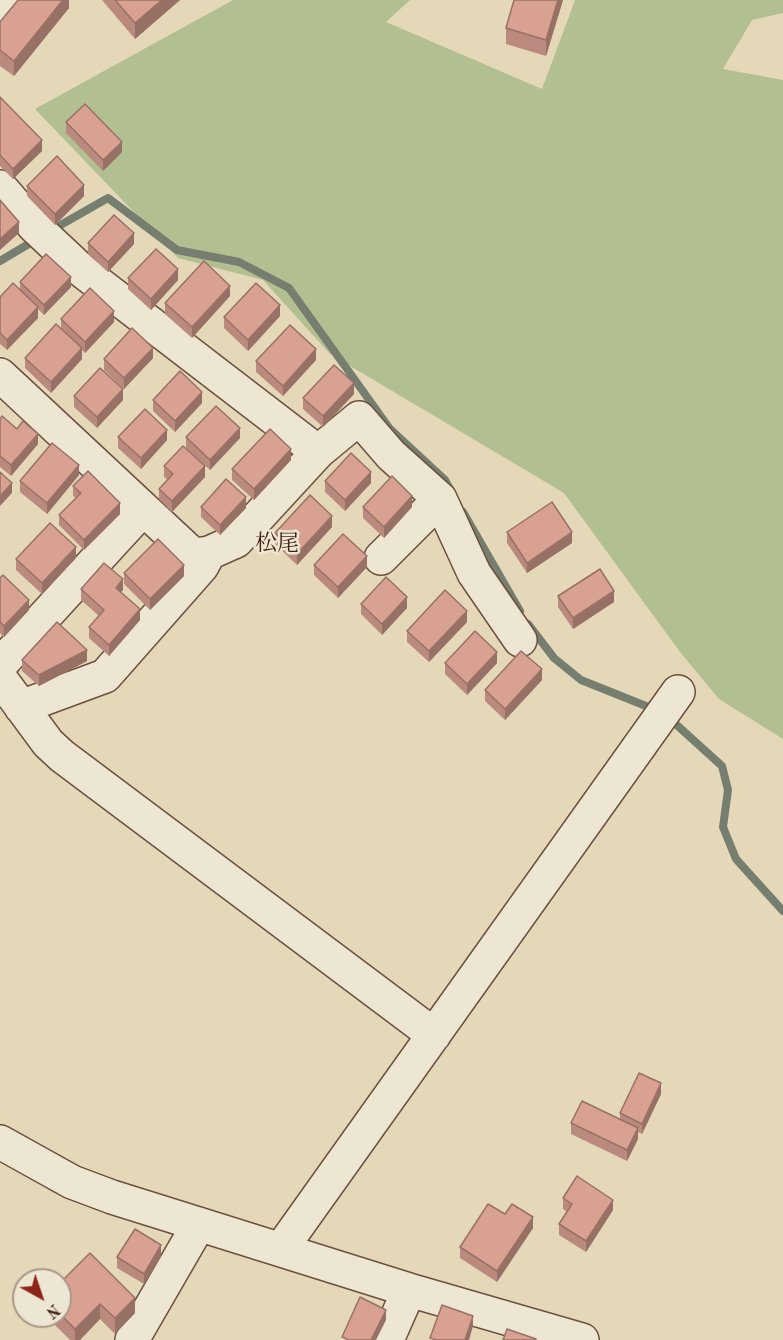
<!DOCTYPE html>
<html>
<head>
<meta charset="utf-8">
<style>
  body { margin:0 }
  #map { position:relative; width:783px; height:1340px; overflow:hidden; background:#e4d8b9; font-family:"Old Standard TT",serif }
  canvas { display:block }
  .north { position:absolute; left:12px; top:1268px; width:60px; height:60px; box-sizing:border-box; background:#ede6d2; border:2px solid #a99886; border-radius:50%; rotate:140deg; font-size:16px; font-weight:700; line-height:24px; text-align:center; color:#442315 }
  .north::after { content:''; display:block; margin:auto; width:21px; height:27px; background:#8f2418; clip-path:polygon(50% 0,100% 100%,50% 72%,0 100%) }
</style>
</head>
<body>
<div id="map">
<canvas width="783" height="1340"></canvas>
<div class="north">N</div>
</div>
<script>
const ctx = document.querySelector('canvas').getContext('2d');
ctx.lineJoin = 'round';
function fillPath(path, color) { ctx.fillStyle = color; ctx.fill(path, 'evenodd'); }
function trace(path, color, width, dash) { ctx.strokeStyle = color; ctx.lineWidth = width; ctx.lineCap = dash ? 'butt' : 'round'; ctx.setLineDash(dash || []); ctx.stroke(path); }
function write(font, color, halo, rows, align = 'center') {
  ctx.font = font + ' "Old Standard TT","Noto Serif JP",serif'; ctx.lineWidth = 5; ctx.setLineDash([]); ctx.textBaseline = 'middle'; ctx.strokeStyle = halo; ctx.fillStyle = color; for (const [text, x, y, turn = 0] of rows) {
    ctx.save(); ctx.translate(x, y); ctx.rotate((+turn || 0) * Math.PI / 180); ctx.textAlign = isNaN(turn) ? turn : align; if (halo) ctx.strokeText(text, 0, 0); ctx.fillText(text, 0, 0); ctx.restore();
  }
}
const green = new Path2D(`
  M233 0H410L386 22 542 89 575 0H783V13L752 20 723 69 783 80V739L719 699 680 652 564 493 330 354 263 280 178 258 35 109Z`);
const stream = new Path2D(`
  M50 231 108 198 177 250 239 262 289 288 390 429 445 480 451 491
  M0 261 37 239
  M463 512 520 611
  M528 624 554 658 581 680 656 710
  M669 718 722 766 728 790 723 827 736 859 783 911`);
const minor = new Path2D(`
  M0 10 8 0
  M0 187 34 226 81 270 318 452 236 541 209 553 193 555 0 375
  M318 452 359 418 391 455 440 499 474 573 520 640
  M381 558 440 499
  M0 665 143 509
  M0 678 48 743 62 756 434 1035
  M21 707 105 676 202 566 209 553
  M0 1142 72 1182 112 1197 409 1290 582 1340
  M281 1249 678 692
  M132 1340 199 1224
  M387 1340 409 1290`);
const wall = new Path2D(`
  M69 0V8L14 76 0 66V22Z
  M102 0H180L135 39Z
  M514 0H563L546 56 506 44V28Z
  M0 97 42 151 13 179 0 166Z
  M66 122 122 152 103 171 66 133Z
  M27 186 84 196 55 225 27 196Z
  M88 243 134 244 108 272 88 254Z
  M128 278 178 280 151 310 128 289Z
  M20 282 71 287 44 315 38 309V318L7 350 0 344V297L20 290Z
  M230 296 192 338 165 314V303Z
  M280 316 248 351 224 328V317Z
  M61 319 114 322 85 353 82 350V359L51 393 25 368V358L61 328Z
  M153 358 124 389 104 370V359Z
  M316 360 283 396 256 372V361Z
  M354 394 323 427 303 409V398Z
  M74 396 123 400 97 428 74 407Z
  M153 400 202 403 175 432 153 411Z
  M0 419 17 429 38 444 11 476 0 467Z
  M118 437 167 440 141 469 118 448Z
  M186 437 240 438 210 470 186 448Z
  M291 460 254 500 232 480V469Z
  M164 466 205 477 172 512 159 499V489L167 479 164 477Z
  M79 475 47 514 20 492V481Z
  M325 481 371 483 345 511 325 492Z
  M73 486 120 514 84 550 59 525V515L76 498 73 496Z
  M201 507 246 508 220 535 201 517Z
  M363 507H412L384 538 363 518Z
  M332 527 297 565 275 544V533Z
  M507 532 572 543 527 573 507 543Z
  M76 558 42 594 16 570V559Z
  M314 565 367 567 338 598 314 575Z
  M124 573 184 576 150 610 124 584Z
  M0 578 29 610 4 637 0 633Z
  M81 589 123 590 121 592 140 620 109 656 89 638V627L99 616 81 600Z
  M558 596 614 602 573 629 558 607Z
  M361 604 407 608 382 635 361 614Z
  M467 622 429 662 407 642V631Z
  M22 660 87 661 39 686 22 671Z
  M445 663H497L467 695 445 674Z
  M542 680 505 720 485 701V690Z
  M661 1094 642 1134 638 1132V1139L627 1161 571 1134V1123L620 1119V1113Z
  M563 1198 613 1210 586 1252 559 1235V1224L567 1212 563 1209Z
  M505 1214 533 1228 497 1282 460 1258V1247Z
  M161 1256 144 1284 117 1268V1257Z
  M60 1283 135 1313 115 1334 100 1319 80 1340H70L46 1316H60Z`);
const shadedWall = new Path2D(`
  M63 0H69V8L14 76V61Z
  M162 0H180L135 39V23Z
  M558 0H563L546 56V40Z
  M42 140V151L13 179V169Z
  M122 142V152L103 171V160Z
  M84 185V196L55 225V214Z
  M19 222V233L0 250V239Z
  M134 233V244L108 272V262Z
  M178 269V280L151 310V299Z
  M71 277V287L44 315V305Z
  M230 286V296L192 338V327Z
  M280 305V316L248 351V340Z
  M38 307V318L7 350V340Z
  M114 311V322L85 353V342Z
  M82 348V359L51 393V382Z
  M153 348V358L124 389V378Z
  M316 349V360L283 396V386Z
  M354 383V394L323 427V416Z
  M123 389V400L97 428V417Z
  M202 392V403L175 432V421Z
  M240 428V438L210 470V460Z
  M167 430V440L141 469V458Z
  M38 434V444L11 476V465Z
  M291 449V460L254 500V489Z
  M79 465V475L47 514V503Z
  M205 466V477L172 512V501Z
  M371 472V483L345 511V500Z
  M12 483V493L0 506V496Z
  M412 496V507L384 538V527Z
  M246 497V508L220 535V525Z
  M120 503V514L84 550V540Z
  M332 516V527L297 565V554Z
  M572 532V543L527 573V563Z
  M76 547V558L42 594V583Z
  M367 556V567L338 598V587Z
  M184 565V576L150 610V599Z
  M123 579V590L116 598V588Z
  M614 591V602L573 629V618Z
  M407 597V608L382 635V624Z
  M29 600V610L4 637V626Z
  M140 609V620L109 656V645Z
  M467 611V622L429 662V651Z
  M87 650V661L39 686V675Z
  M497 652V663L467 695V684Z
  M542 669V680L505 720V709Z
  M661 1083V1094L642 1134V1124Z
  M638 1128V1139L627 1161V1150Z
  M613 1200V1210L586 1252V1241Z
  M533 1217V1228L497 1282V1271Z
  M161 1245V1256L144 1284V1274Z
  M135 1298V1313L115 1334V1318Z
  M100 1304V1319L80 1340H75V1329Z
  M386 1310V1320L376 1340H371Z
  M473 1316V1326L469 1340H465Z`);
const building = new Path2D(`
  M18 0H63L14 61 0 50V22Z
  M115 0H162L135 23Z
  M514 0H558L546 40 506 28Z
  M0 97 42 140 13 169 0 155Z
  M85 104 122 142 103 160 66 122Z
  M57 156 84 185 55 214 27 186Z
  M0 200 19 222 0 239Z
  M114 215 134 233 108 262 88 243Z
  M156 249 178 269 151 299 128 278Z
  M46 254 71 277 44 305 20 282Z
  M204 261 230 286 192 327 165 303Z
  M13 283 38 307 7 340 0 333V297Z
  M256 283 280 305 248 340 224 317Z
  M90 288 114 311 85 342 61 319Z
  M56 324 82 348 51 382 25 358Z
  M290 325 316 349 283 386 256 361Z
  M132 328 153 348 124 378 104 359Z
  M334 365 354 383 323 416 303 398Z
  M100 368 123 389 97 417 74 396Z
  M180 371 202 392 175 421 153 400Z
  M216 406 240 428 210 460 186 437Z
  M145 409 167 430 141 458 118 437Z
  M2 416 17 429 23 421 38 434 11 465 0 456V419Z
  M270 429 291 449 254 489 232 469Z
  M52 443 79 465 47 503 20 481Z
  M183 446 205 466 172 501 159 489 173 474 164 466Z
  M351 453 371 472 345 500 325 481Z
  M88 471 120 503 84 540 59 515 81 493 73 486Z
  M0 472 12 483 0 496Z
  M392 476 412 496 384 527 363 507Z
  M226 479 246 497 220 525 201 507Z
  M310 495 332 516 297 554 275 533Z
  M552 502 572 532 527 563 507 532Z
  M50 523 76 547 42 583 16 559Z
  M343 534 367 556 338 587 314 565Z
  M158 539 184 565 150 599 124 573Z
  M104 563 123 579 116 588 140 609 109 645 89 627 104 610 81 589Z
  M600 569 614 591 573 618 558 596Z
  M3 575 29 600 4 626 0 622V578Z
  M386 577 407 597 382 624 361 604Z
  M445 590 467 611 429 651 407 631Z
  M57 622 87 650 39 675 22 660Z
  M475 631 497 652 467 684 445 663Z
  M521 651 542 669 505 709 485 690Z
  M639 1073 661 1083 642 1124 620 1113Z
  M582 1101 638 1128 627 1150 571 1123Z
  M577 1176 613 1200 586 1241 559 1224 572 1204 563 1198Z
  M488 1204 505 1214 512 1204 533 1217 497 1271 460 1247Z
  M135 1229 161 1245 144 1274 117 1257Z
  M90 1253 135 1298 115 1318 100 1304 75 1329 60 1314V1283Z
  M42 1276 46 1280H38Z
  M360 1297 386 1310 371 1340H349L342 1337Z
  M442 1305 473 1316 465 1340H436L430 1338Z
  M507 1329 536 1339V1340H503Z`);
const neighbourhoodNames = [
  ["松尾",277,544]
];
fillPath(green, '#b1bf91');
trace(stream, '#757e6f', 8);
trace(minor, '#6c503e', 36);
trace(minor, '#ede6d2', 33);
fillPath(wall, '#bb8a7e');
fillPath(shadedWall, '#987166');
fillPath(building, '#d9a192');
trace(building, '#987166', 1.5);
write('22px', '#442315', '#ede6d2', neighbourhoodNames);
</script>
</body>
</html>
